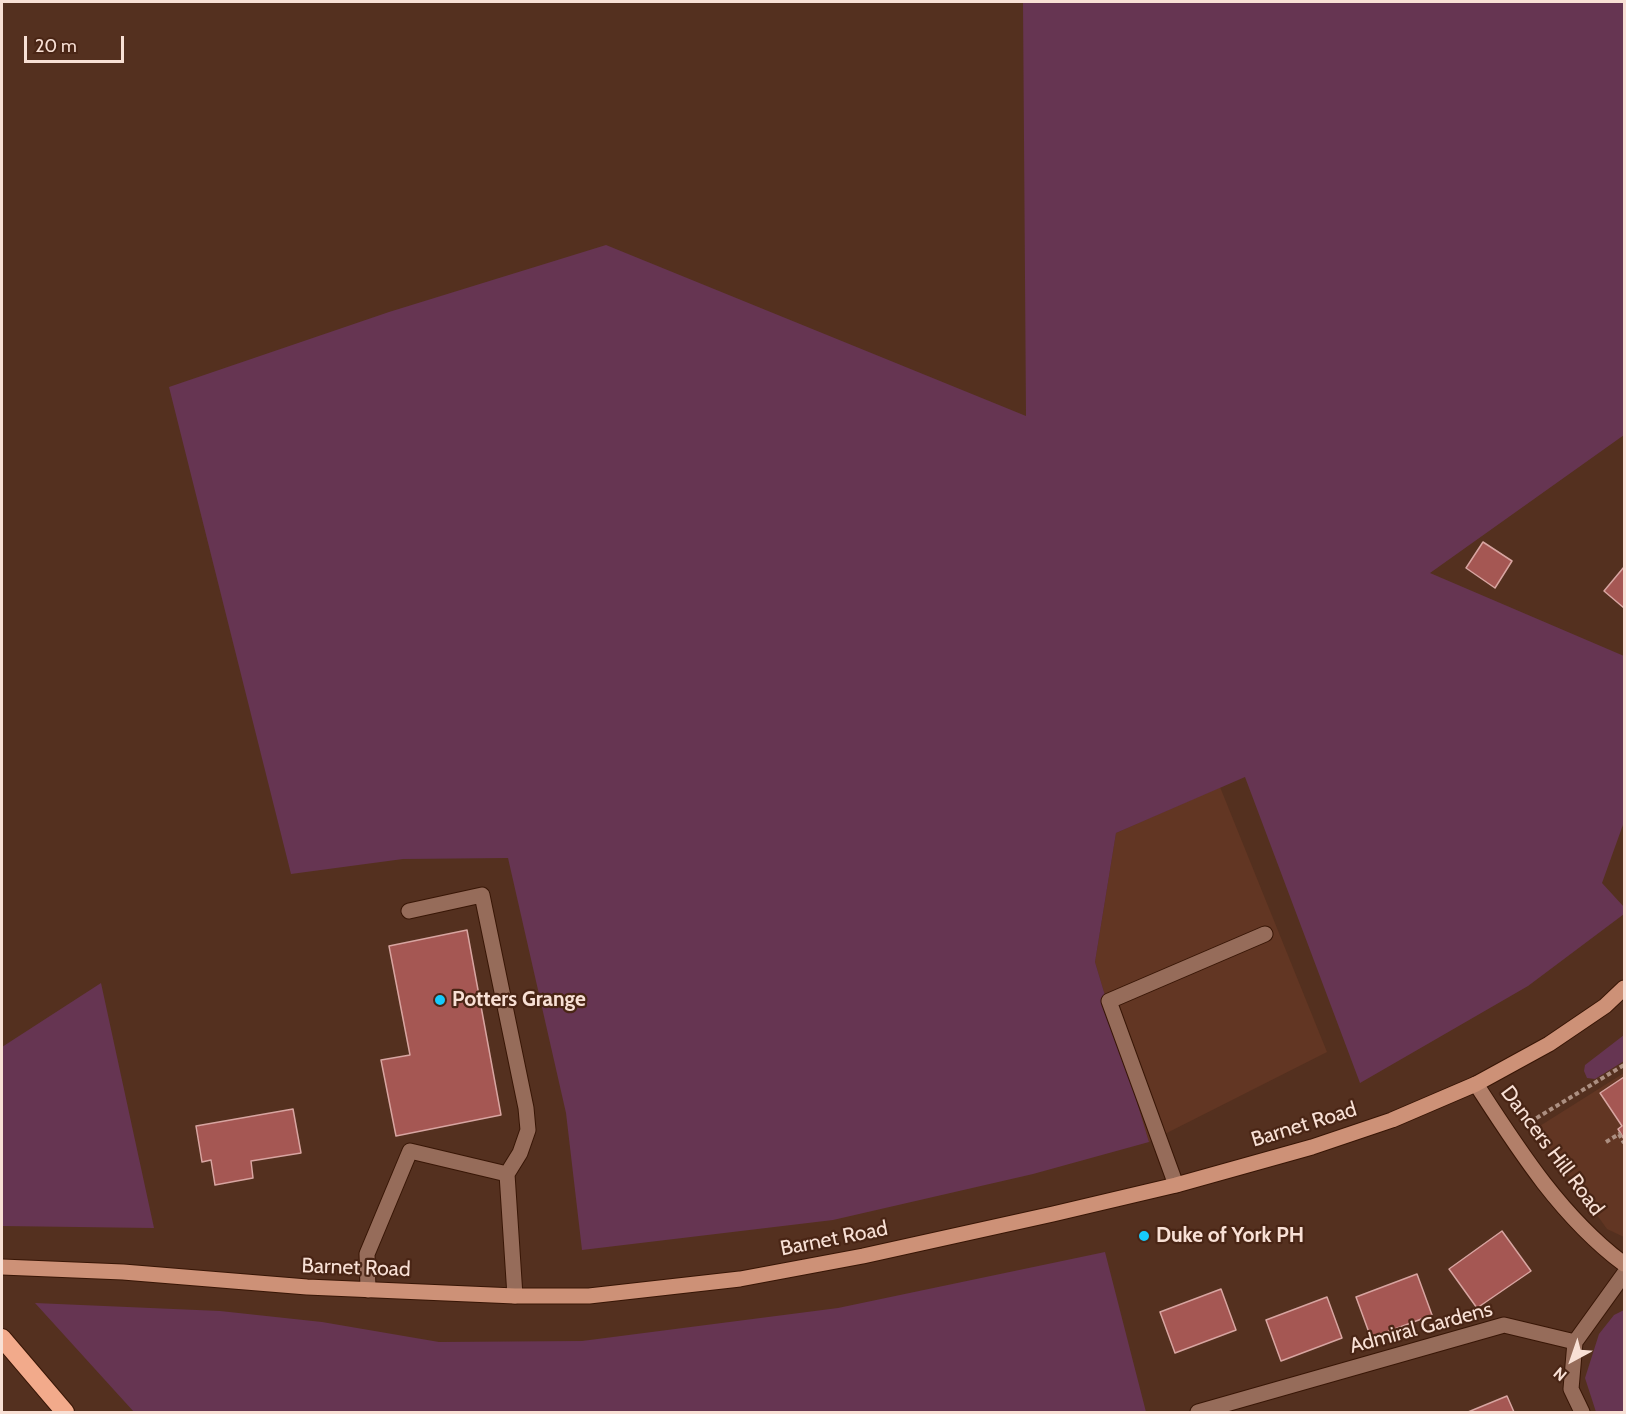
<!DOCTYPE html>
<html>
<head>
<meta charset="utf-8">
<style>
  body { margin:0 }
  #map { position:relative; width:1626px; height:1414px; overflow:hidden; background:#54301f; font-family:Cabin,sans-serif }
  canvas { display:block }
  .frame { position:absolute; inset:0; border:3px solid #f8e0d5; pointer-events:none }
  .north { position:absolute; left:1542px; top:1330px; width:60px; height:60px; -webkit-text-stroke:4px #492515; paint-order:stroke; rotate:220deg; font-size:16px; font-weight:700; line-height:24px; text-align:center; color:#f8e0d5 }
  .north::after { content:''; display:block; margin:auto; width:21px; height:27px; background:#f8e0d5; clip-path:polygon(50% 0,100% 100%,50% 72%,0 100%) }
  .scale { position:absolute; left:24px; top:36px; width:100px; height:27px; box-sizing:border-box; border:3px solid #f8e0d5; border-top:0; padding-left:8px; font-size:18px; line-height:21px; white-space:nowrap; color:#f8e0d5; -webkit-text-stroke:4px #492515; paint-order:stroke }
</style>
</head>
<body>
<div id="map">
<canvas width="1626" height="1414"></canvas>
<div class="frame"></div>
<div class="north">N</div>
<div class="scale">20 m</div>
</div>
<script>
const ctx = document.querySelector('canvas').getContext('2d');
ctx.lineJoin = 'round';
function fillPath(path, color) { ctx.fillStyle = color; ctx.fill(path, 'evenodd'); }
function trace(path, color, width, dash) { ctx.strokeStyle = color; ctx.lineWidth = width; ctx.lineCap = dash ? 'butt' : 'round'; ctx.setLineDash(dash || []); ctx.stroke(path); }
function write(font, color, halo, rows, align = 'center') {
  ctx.font = font + ' Cabin,sans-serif'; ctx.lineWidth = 4.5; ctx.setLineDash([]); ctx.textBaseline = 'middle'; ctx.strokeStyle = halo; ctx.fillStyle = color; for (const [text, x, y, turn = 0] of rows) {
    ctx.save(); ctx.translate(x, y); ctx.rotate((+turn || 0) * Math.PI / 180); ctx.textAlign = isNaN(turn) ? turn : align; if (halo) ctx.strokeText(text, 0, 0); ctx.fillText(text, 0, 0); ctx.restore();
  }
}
const built = new Path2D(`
  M1220 787 1327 1052 1149 1142 1095 962 1116 833Z
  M1624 1073V1237L1607 1229 1535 1129Z`);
const green = new Path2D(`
  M1023 2H1624V435L1430 573 1624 656V822L1602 883 1624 907V914L1528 986 1360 1083 1245 777 1116 833 1095 962 1149 1142 1033 1174 833 1220 582 1250 566 1113 508 858 403 859 291 874 169 387 389 312 606 245 1026 416Z
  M101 983 154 1228 2 1226V1047Z
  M1624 1035V1061L1595 1079 1587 1078 1584 1071 1585 1065Z
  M1105 1252 1146 1412H134L35 1303 220 1311 322 1322 439 1342 582 1341 838 1308Z
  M1624 1310V1412H1596L1585 1378 1599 1334 1614 1315Z`);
const building = new Path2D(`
  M1483 542 1512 561 1495 588 1466 568Z
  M1624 567V608L1604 591Z
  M467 930 501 1115 396 1136 381 1060 410 1055 389 946Z
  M1624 1077V1139L1618 1129 1622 1126 1600 1093Z
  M293 1109 301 1153 251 1161 253 1178 215 1185 211 1160 202 1162 196 1126Z
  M1502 1231 1531 1271 1477 1308 1449 1269Z
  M1417 1274 1432 1315 1371 1338 1356 1297Z
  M1221 1289 1236 1330 1175 1353 1160 1312Z
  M1327 1297 1342 1338 1281 1361 1266 1320Z
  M1507 1396 1514 1412H1468Z`);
const path = new Path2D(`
  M1530 1122 1624 1065
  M1606 1142 1619 1134 1624 1143`);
const lane = new Path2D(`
  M409 911 482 895 526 1108 528 1130 520 1153 507 1174
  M1176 1185 1109 1001 1265 934
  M368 1290 367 1254 410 1151 507 1174 515 1296
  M1575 1342 1571 1389 1582 1412
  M1198 1412 1504 1325 1575 1342 1624 1274`);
const secondary = new Path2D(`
  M1476 1084C1518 1149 1561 1217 1624 1264`);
const primary = new Path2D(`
  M2 1267 123 1272 307 1287 515 1296H589L740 1279 863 1256 1053 1214 1176 1185 1312 1147 1392 1120 1476 1084 1549 1044 1605 1006 1624 988`);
const highway = new Path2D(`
  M2 1338 65 1412`);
const markers = [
  [440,1000,6,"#16cafb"],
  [1144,1236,6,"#16cafb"]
];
const poiNames = [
  ["Potters Grange",452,1000],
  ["Duke of York PH",1156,1236]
];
const streetNames = [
  ["Barnet Road",1304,1125,-17],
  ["Dancers Hill Road",1552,1151,53],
  ["Barnet Road",834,1239,-11],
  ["Barnet Road",356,1268,2],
  ["Admiral Gardens",1421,1328,-15]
];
fillPath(built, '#623623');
fillPath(green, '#663552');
fillPath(building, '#a55753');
trace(building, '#d8a5a1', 1.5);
trace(lane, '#381606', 17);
trace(secondary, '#381606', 17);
trace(primary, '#381606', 17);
trace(highway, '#381606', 20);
trace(path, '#ac8f81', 4, [4.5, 3]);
trace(lane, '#966c5a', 15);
trace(secondary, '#b27f69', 15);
trace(primary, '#cd9177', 15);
trace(highway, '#f2aa8b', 18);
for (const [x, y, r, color] of markers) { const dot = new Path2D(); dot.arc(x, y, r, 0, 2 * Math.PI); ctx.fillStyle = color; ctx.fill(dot); trace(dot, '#492515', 2); }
write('bold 21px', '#f8e0d5', '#492515', poiNames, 'left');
write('21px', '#f8e0d5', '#492515', streetNames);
</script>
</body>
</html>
